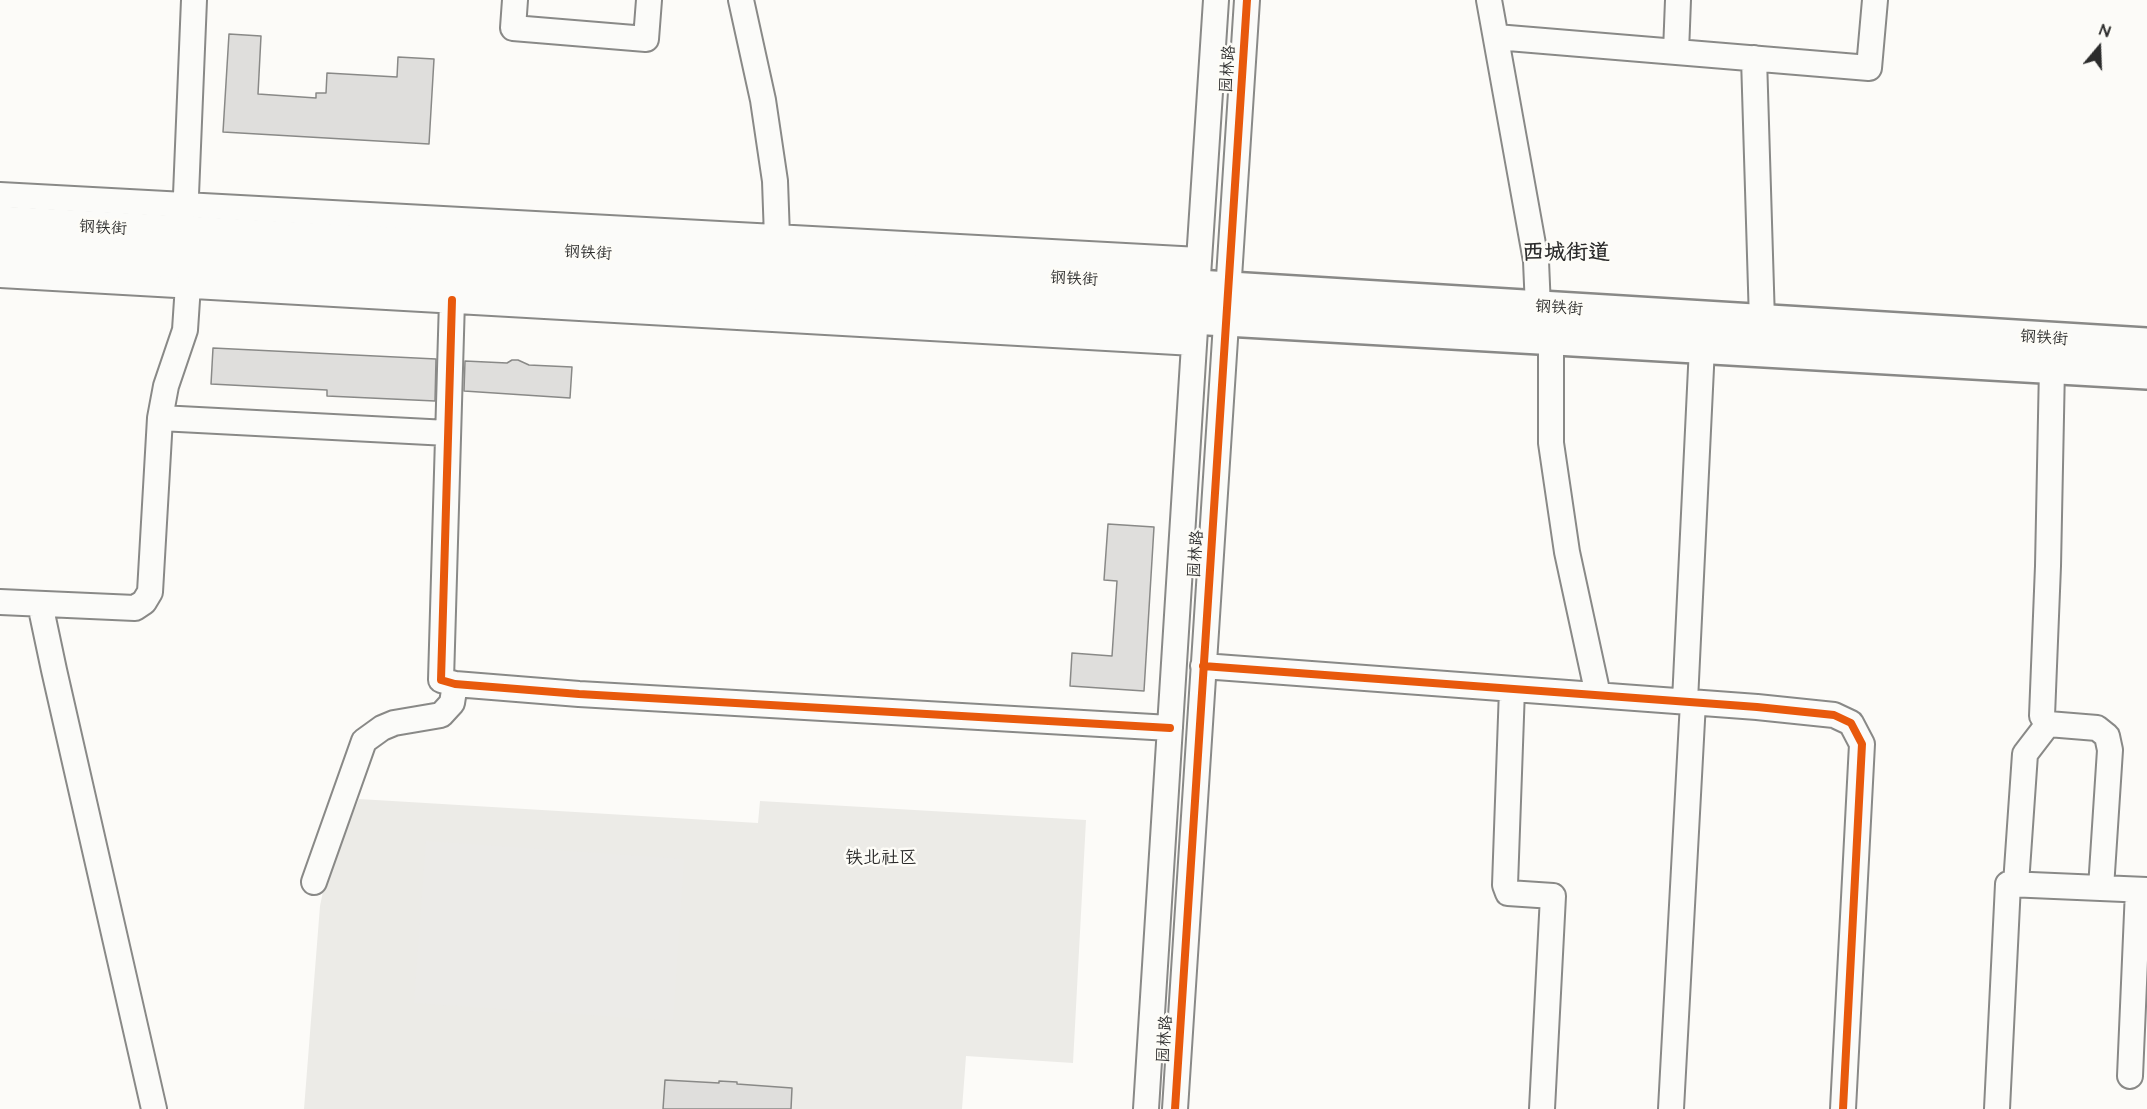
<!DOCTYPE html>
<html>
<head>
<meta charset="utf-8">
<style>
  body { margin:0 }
  #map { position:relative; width:2147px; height:1109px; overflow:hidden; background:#fcfbf8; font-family:"Architects Daughter",sans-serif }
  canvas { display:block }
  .north { position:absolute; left:2069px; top:18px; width:60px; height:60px; -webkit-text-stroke:4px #fdfcf7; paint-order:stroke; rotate:19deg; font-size:16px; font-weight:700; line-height:24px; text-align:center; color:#2b2b2b }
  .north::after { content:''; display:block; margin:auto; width:21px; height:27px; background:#2b2b2b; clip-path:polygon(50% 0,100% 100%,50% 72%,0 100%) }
</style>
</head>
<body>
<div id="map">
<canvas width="2147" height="1109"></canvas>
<div class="north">N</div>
</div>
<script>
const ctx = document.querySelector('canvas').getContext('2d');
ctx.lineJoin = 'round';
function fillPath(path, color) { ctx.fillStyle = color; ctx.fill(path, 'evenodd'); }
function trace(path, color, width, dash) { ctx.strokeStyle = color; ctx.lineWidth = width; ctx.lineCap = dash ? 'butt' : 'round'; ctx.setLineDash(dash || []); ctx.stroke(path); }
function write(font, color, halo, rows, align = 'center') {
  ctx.font = font + ' "Architects Daughter","LXGW WenKai TC",sans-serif'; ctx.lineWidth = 5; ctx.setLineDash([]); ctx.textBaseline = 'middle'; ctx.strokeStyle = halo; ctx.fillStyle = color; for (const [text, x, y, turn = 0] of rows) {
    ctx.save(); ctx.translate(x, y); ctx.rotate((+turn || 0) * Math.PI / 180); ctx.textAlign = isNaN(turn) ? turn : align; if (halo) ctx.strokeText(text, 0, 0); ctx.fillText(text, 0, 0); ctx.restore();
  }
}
const built = new Path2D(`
  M359 799 758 823 760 801 1086 820 1073 1063 966 1056 962 1109H304L320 906 326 877Z`);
const green = new Path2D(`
  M426 841 684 859 673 1021 414 1003Z`);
const building = new Path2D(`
  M229 34 261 36 258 94 316 98V93H326L327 73 397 77 398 57 434 59 429 144 223 132Z
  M213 348 436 359 435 401 327 396V390L211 384Z
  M512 360H518L529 365 572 367 570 398 464 391 465 361 507 363Z
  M1108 524 1154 527 1144 691 1070 686 1072 653 1112 656 1117 581 1104 580Z
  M665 1080 719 1083V1081L737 1082V1084L792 1088 791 1109H663Z`);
const minor = new Path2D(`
  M515 0 513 28 646 39 649 0
  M741 0 763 100 775 181 777 237
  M1489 0 1536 261 1538 308
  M1496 37 1869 68 1875 0
  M1676 52 1678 0
  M1754 58 1762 321
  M0 195 1199 260
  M185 219 194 0
  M0 275 1194 343
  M1198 276 1216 0
  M452 300 441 680 455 684 579 694 1170 728
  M1551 338V443L1567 552 1598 695
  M2052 367 2048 566 2042 716 2048 724 2097 728 2107 736 2110 750 2101 888
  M160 418 448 433
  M0 602 135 608 144 602 150 592 160 418 166 386 185 330 188 285
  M40 604 54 670 154 1109
  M1203 666 1757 707 1834 715 1851 723 1862 744 1843 1109
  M1512 689 1505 885 1508 893 1553 896 1542 1109
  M1685 701 1702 347
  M314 882 364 741 382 728 394 723 441 715 452 703 455 684
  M2016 884 2025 754 2048 724
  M2130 1076 2138 890
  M1146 1109 1195 329
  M1175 1109 1247 0
  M1671 1109 1693 702
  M1997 1109 2008 884 2147 890`);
const highway = new Path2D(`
  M0 223 1197 287 2147 345
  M0 251 1209 318 2147 372`);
const cycleway = new Path2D(`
  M452 300 441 680 455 684 579 694 1170 728
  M1203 666 1757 707 1834 715 1851 723 1862 744 1843 1109
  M1175 1109 1247 0`);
const streetNames = [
  ["园林路",1229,69,-86],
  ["钢铁街",103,229,3],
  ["钢铁街",588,254,3],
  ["钢铁街",1074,280,3],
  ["钢铁街",1559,309,4],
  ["钢铁街",2044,339,4],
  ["园林路",1197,554,-86],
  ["园林路",1166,1039,-86]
];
const neighbourhoodNames = [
  ["铁北社区",881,859]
];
const districtNames = [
  ["西城街道",1566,254]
];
fillPath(built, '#ecebe7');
fillPath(green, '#ecebe8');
fillPath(building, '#dfdedc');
trace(building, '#898987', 1.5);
trace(minor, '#898987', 28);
trace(highway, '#898987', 38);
trace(minor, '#fbfbf9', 24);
trace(highway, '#fbfbf9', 33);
trace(cycleway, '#e8590c', 8);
write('16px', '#2b2b2b', '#fdfcf7', streetNames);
write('18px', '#2b2b2b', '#fdfcf7', neighbourhoodNames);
write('bold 22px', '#2b2b2b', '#fdfcf7', districtNames);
</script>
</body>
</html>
